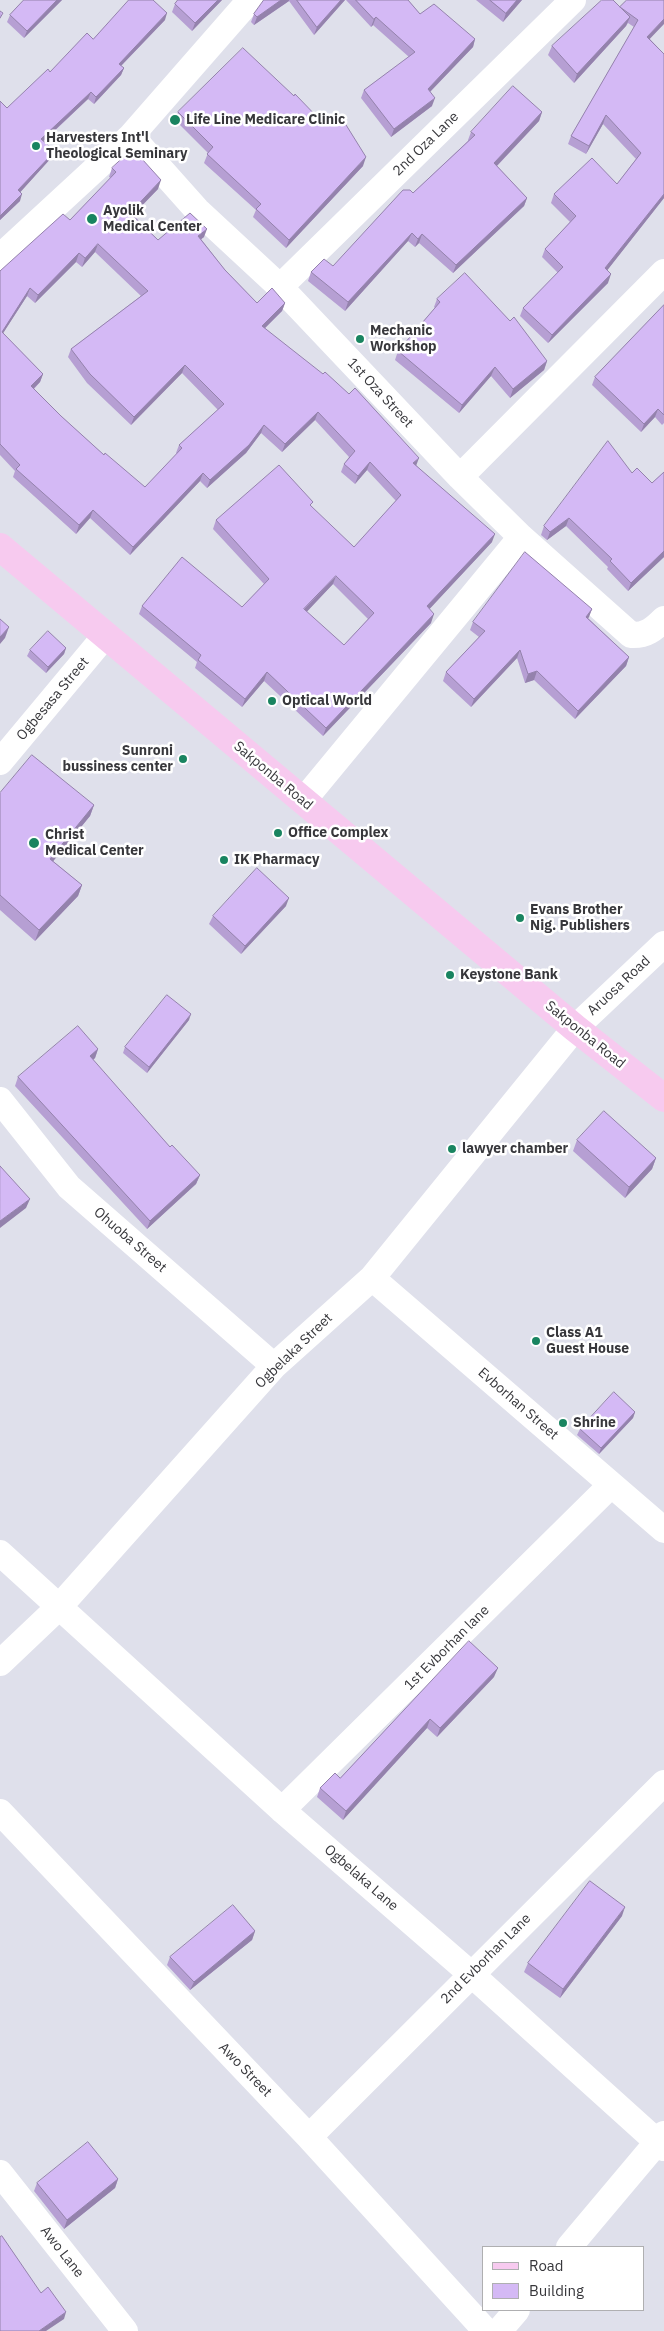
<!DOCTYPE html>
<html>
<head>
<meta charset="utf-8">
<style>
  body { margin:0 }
  #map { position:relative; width:664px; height:2331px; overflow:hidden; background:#dfe0eb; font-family:"IBM Plex Sans",sans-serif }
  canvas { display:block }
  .legend { position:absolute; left:482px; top:2246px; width:162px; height:65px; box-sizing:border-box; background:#fff; border:1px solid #afafb1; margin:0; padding:6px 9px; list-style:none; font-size:15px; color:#37373b }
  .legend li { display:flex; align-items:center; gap:10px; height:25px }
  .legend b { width:25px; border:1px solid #afafb1 }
</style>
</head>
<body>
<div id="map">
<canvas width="664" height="2331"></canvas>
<ul class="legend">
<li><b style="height:6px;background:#f7caef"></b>Road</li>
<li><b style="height:14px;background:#d4b9f5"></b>Building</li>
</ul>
</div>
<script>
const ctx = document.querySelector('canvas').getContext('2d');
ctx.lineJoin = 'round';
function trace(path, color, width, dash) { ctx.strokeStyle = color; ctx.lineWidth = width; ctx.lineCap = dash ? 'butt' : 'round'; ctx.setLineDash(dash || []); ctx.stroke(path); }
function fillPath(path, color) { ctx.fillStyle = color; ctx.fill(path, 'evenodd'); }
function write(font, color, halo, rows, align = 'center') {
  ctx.font = font + ' "IBM Plex Sans",sans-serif'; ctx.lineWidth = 5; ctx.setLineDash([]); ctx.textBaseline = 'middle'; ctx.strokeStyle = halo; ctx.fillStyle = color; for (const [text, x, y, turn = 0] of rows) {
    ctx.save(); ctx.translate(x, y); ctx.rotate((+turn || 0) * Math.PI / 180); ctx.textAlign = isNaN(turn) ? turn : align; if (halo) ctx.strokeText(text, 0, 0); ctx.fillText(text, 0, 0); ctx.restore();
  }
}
const minor = new Path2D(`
  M131 136 197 210 280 287 460 477 521 537 631 635C646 636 654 629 664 619
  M0 257 131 136 250 0
  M280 287 573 0
  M460 477 664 272
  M0 762 105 636
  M303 801 521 537
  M0 1100 69 1187 274 1366
  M372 1278 664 1530
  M0 1553 282 1810 471 1974 664 2148
  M0 1663 59 1607 274 1366 372 1278 575 1028 664 944
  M282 1810 611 1485
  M0 1812 309 2137 486 2331
  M309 2137 664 1783
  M0 2173 125 2331
  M569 2247 664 2134
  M499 2331 517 2310`);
const major = new Path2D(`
  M0 547 575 1028 664 1098`);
const wall = new Path2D(`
  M24 0H62L24 38 7 22 10 15Z
  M178 0H222L192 31 172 12 175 4Z
  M264 0H345L314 35 289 1 254 25 251 22 254 14Z
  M346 0H408L420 14 475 39 473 47 430 92 432 106 391 137 361 98 364 90 409 57 373 25 371 27Z
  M476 0H522L503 22Z
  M627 0 650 39 664 54V198L607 270 608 283 548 343 520 316 523 308 558 273 542 257 545 249 570 222 551 203 554 194 617 184 636 159 603 124 586 154 568 144 571 136 634 27 628 23 626 26 574 83 548 55 552 46 620 7Z
  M165 20 121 66 124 68 121 75 94 104 88 99 44 141 52 157 20 192V201L0 220V101L7 108 93 39Z
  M178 112 363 166 286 248 253 217 256 210 204 163 208 153 175 120Z
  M542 112 539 121 497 166 527 198 524 206 453 273 419 243 415 247 408 241 345 311 308 281 311 272 333 266 413 193 468 141V140L471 132Z
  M112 168 158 189 133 215 158 240 204 237 201 239 225 270 257 303H285L282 311 265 328 416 465 492 542 429 609 431 623 323 736 264 681 242 707 195 668 197 662 139 614 142 606 242 607 264 584 213 529 216 520 311 507 354 547 396 501 367 470 355 484 341 472 344 464 349 457 315 420 282 452 261 433 246 453 207 488 200 481 130 555 90 518 76 534 13 477 15 471 0 455V271L70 220 111 178 109 177ZM95 252 141 296 71 349 68 357 87 383 131 425 182 373 218 410 179 445 176 453 177 454 145 487 104 455 61 416 34 389 40 382 43 374 3 333 27 296 35 303 76 262 82 267ZM333 584 368 619 344 645 306 612Z
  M437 299 547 361 544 370 510 398 491 376 459 413 395 360 398 351 435 308 434 307Z
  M664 305V423L662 425 655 417 641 432 592 385 595 377Z
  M664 472V557L628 591 607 569 608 567 566 526 547 540 541 535 544 526 632 473 652 483Z
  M592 609 588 618 629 657 626 666 575 719 534 680 525 683 517 658 471 707 443 681 446 672 479 637 470 630 473 622Z
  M66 648 64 654 46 673 27 656 30 650Z
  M0 793 94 805 90 816 53 861 82 885 78 896 35 941 0 910Z
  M286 906 241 954 209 924 213 916Z
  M189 1020 147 1073 123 1053 125 1047Z
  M98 1049 95 1058 93 1060 170 1147 200 1175 196 1184 147 1229 15 1086 18 1077Z
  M577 1140 656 1158 652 1169 625 1198 573 1151Z
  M635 1412 633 1418 599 1454 577 1435 580 1429Z
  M494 1677 437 1737 427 1728 343 1820 317 1797 320 1788 340 1778Z
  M622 1916 560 1998 524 1972 528 1963Z
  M255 1931 252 1940 190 1990 167 1965 170 1957Z
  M118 2179 115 2188 64 2229 34 2191 37 2183Z`);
const shadedWall = new Path2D(`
  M57 0H62L24 38 27 31Z
  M218 0H222L192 31 195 23Z
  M281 0H289V1L254 25 257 17Z
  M341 0H345L314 35 317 27Z
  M517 0H522L503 22 506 13Z
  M167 13 165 20 117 70 119 64Z
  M376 17 373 25 371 27 374 19Z
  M630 17 626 26 574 83 577 74Z
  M664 19V24L644 45 647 37Z
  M475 39 473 47 425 97 428 89Z
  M124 68 121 75 94 104 96 97Z
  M91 92 88 99 39 145 41 139Z
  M435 98 432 106 391 137 394 129Z
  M542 112 539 121 491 172 494 163Z
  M606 115 603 124 586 154 589 146Z
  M55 151 52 157 16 197 18 190Z
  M366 157 363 166 286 248 289 240Z
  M161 180 158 189 127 221 130 213Z
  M22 194 20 201 0 220V216Z
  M664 194V198L602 277 605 268Z
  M527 198 524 206 453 273 456 265Z
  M207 229 204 237 195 244 198 236Z
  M412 233 408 241 345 311 348 302Z
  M422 234 419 243 415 247 418 239Z
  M98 244 95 252 82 267 85 258Z
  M79 253 76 262 35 303 38 295Z
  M611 274 608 283 548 343 552 335Z
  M30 288 27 296 0 338 2 332Z
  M285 303 282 311 259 334 262 326Z
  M547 361 544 370 510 398 513 389Z
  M185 365 182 373 131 425 134 417Z
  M495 367 491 376 459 413 462 405Z
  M43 374 40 382 28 394 31 386Z
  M658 409 655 417 641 432 644 424Z
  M318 412 315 420 282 452 285 444Z
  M264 425 261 433 246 453 207 488 210 480Z
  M419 458 416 466 413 463Z
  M370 462 367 470 355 484 358 476Z
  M203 473 200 481 130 555 133 547Z
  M93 510 90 518 76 534 79 525Z
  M569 518 566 526 547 540 550 532Z
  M495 534 492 542 424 615 427 606Z
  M664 551V557L628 591 631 583Z
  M336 576 333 584 301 618 304 609Z
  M592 609 589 617 583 625 586 617Z
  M434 614 431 623 323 736 326 728Z
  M9 627 5 638 0 644V637Z
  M66 648 64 654 46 673 48 667Z
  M520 650 517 658 471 707 474 699Z
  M629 657 626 666 575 719 578 711Z
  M537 671 534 680 525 683 528 674Z
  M267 672 264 681 242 707 245 699Z
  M94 805 90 816 46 870 50 859Z
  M82 885 78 896 35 941 39 930Z
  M289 898 286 906 241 954 245 946Z
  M191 1014 189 1020 147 1073 149 1067Z
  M98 1049 95 1058 87 1065 90 1056Z
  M656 1158 652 1169 625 1198 629 1187Z
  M200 1175 196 1184 147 1229 150 1221Z
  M30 1199 26 1208 0 1228V1221Z
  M635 1412 633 1418 599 1454 601 1448Z
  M498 1668 494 1677 437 1737 440 1728Z
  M430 1719 427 1728 343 1820 346 1811Z
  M625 1907 622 1916 560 1998 563 1989Z
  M255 1931 252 1940 190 1990 194 1982Z
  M118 2179 115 2188 64 2229 67 2220Z
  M66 2312 64 2319 46 2331H39Z`);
const building = new Path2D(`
  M24 0H57L27 31 10 15Z
  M129 0H153L167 13 119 64 124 68 96 97 91 92 41 139 55 151 18 190 22 194 0 216V101L7 108 48 69 50 72 87 33 93 39Z
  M178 0H218L195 23 175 4Z
  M264 0H281L257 17 254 14Z
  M297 0H341L317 27Z
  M356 0H408L420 14 434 4 475 39 428 89 435 98 394 129 364 90 415 52 376 17 374 19Z
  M490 0H517L506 13Z
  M602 0H613L630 17 577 74 552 46Z
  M627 0H664V19L647 37 664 54V194L605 268 611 274 552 335 523 308 563 267 545 249 576 216 554 194 592 158 617 184 641 153 606 115 589 146 571 136 638 20 620 7Z
  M0 11 3 13 0 18Z
  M243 48 294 96 295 94 322 122 338 112 366 157 289 240 256 209 261 204 207 154 213 147 178 112Z
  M513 86 542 112 494 163 527 198 456 265 422 234 418 239 412 233 348 302 311 272 324 259 333 266 403 190H410L413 193 475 135 471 132Z
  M133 149 161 180 130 213 158 240 190 213 207 229 198 236 225 270 257 303 272 288 285 303 262 326 323 374 325 372 349 394 355 388 419 458 413 463 495 534 427 606 434 614 326 728 267 672 245 699 198 660 201 655 142 606 182 557 242 607 269 579 216 520 279 465 313 502 310 505 354 547 401 495 370 462 358 476 344 464 355 451 318 412 285 444 264 425 249 445 210 480 203 473 133 547 93 510 79 525 16 469 20 465 0 444V271L63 214 70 220 116 172 112 168ZM98 244 148 291 71 349 90 374 134 417 185 365 224 404 179 445 182 448 145 487 105 453 104 455 61 416 31 386 43 374 2 332 30 288 38 295 79 253 85 258ZM336 576 374 613 344 645 304 609Z
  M465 273 510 321 514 317 547 361 513 389 495 367 462 405 398 351 440 302 437 299Z
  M664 305V415L658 409 644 424 595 377Z
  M608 441 632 473 637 468 652 483 664 472V551L631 583 610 561 612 559 569 518 550 532 544 526Z
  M525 552 592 609 586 617 629 657 578 711 537 671 528 674 520 650 474 699 446 672 485 631 473 622Z
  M0 619 9 627 0 637Z
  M48 631 66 648 48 667 30 650Z
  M32 755 94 805 50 859 82 885 39 930 0 895V793Z
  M257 868 289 898 245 946 213 916Z
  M167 995 191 1014 149 1067 125 1047Z
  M78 1026 98 1049 90 1056 170 1147 172 1145 200 1175 150 1221 18 1077Z
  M604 1111 656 1158 629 1187 577 1140Z
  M0 1166 30 1199 0 1221Z
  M614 1392 635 1412 601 1448 580 1429Z
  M469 1641 498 1668 440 1728 430 1719 346 1811 320 1788 335 1773 340 1778Z
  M590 1881 625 1907 563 1989 528 1963Z
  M233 1905 255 1931 194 1982 170 1957Z
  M88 2142 118 2179 67 2220 37 2183Z
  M2 2236 41 2293 48 2287 66 2312 39 2331H0V2237Z`);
const markers = [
  [175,120,6,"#198460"],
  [36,146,5,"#198460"],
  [92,219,6,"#198460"],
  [360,339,5,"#198460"],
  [272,701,5,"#198460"],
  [183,759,5,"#198460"],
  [278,833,5,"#198460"],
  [34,843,6,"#198460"],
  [224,860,5,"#198460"],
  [520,918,5,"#198460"],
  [450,975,5,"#198460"],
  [452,1149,5,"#198460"],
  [536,1341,5,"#198460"],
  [563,1423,5,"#198460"]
];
const poiNames = [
  ["Life Line Medicare Clinic",186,120],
  ["Harvesters Int'l",46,138],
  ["Theological Seminary",46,154],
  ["Ayolik",103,211],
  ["Medical Center",103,227],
  ["Mechanic",370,331],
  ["Workshop",370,347],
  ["Optical World",282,701],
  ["Sunroni",173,751,"right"],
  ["bussiness center",173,767,"right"],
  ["Office Complex",288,833],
  ["Christ",45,835],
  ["Medical Center",45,851],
  ["IK Pharmacy",234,860],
  ["Evans Brother",530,910],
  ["Nig. Publishers",530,926],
  ["Keystone Bank",460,975],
  ["lawyer chamber",462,1149],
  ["Class A1",546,1333],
  ["Guest House",546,1349],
  ["Shrine",573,1423]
];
const streetNames = [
  ["2nd Oza Lane",426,144,-44],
  ["1st Oza Street",380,393,47],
  ["Ogbesasa Street",53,699,-50],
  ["Sakponba Road",273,776,40],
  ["Aruosa Road",619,986,-43],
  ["Sakponba Road",585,1035,39],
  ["Ohuoba Street",130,1240,41],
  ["Ogbelaka Street",294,1351,-44],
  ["Evborhan Street",518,1404,41],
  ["1st Evborhan lane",447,1648,-45],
  ["Ogbelaka Lane",361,1878,41],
  ["2nd Evborhan Lane",486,1959,-45],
  ["Awo Street",245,2070,46],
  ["Awo Lane",62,2252,52]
];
trace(minor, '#fff', 26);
trace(major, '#f7caef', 28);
fillPath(wall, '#b69fd3');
fillPath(shadedWall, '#9482ac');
fillPath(building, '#d4b9f5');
trace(building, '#9482ac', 1);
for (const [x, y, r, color] of markers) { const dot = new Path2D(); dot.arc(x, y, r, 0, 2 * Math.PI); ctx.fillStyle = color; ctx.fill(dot); trace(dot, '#fff', 2); }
write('bold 14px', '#37373b', '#fff', poiNames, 'left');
write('14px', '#37373b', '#fff', streetNames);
</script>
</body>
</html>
